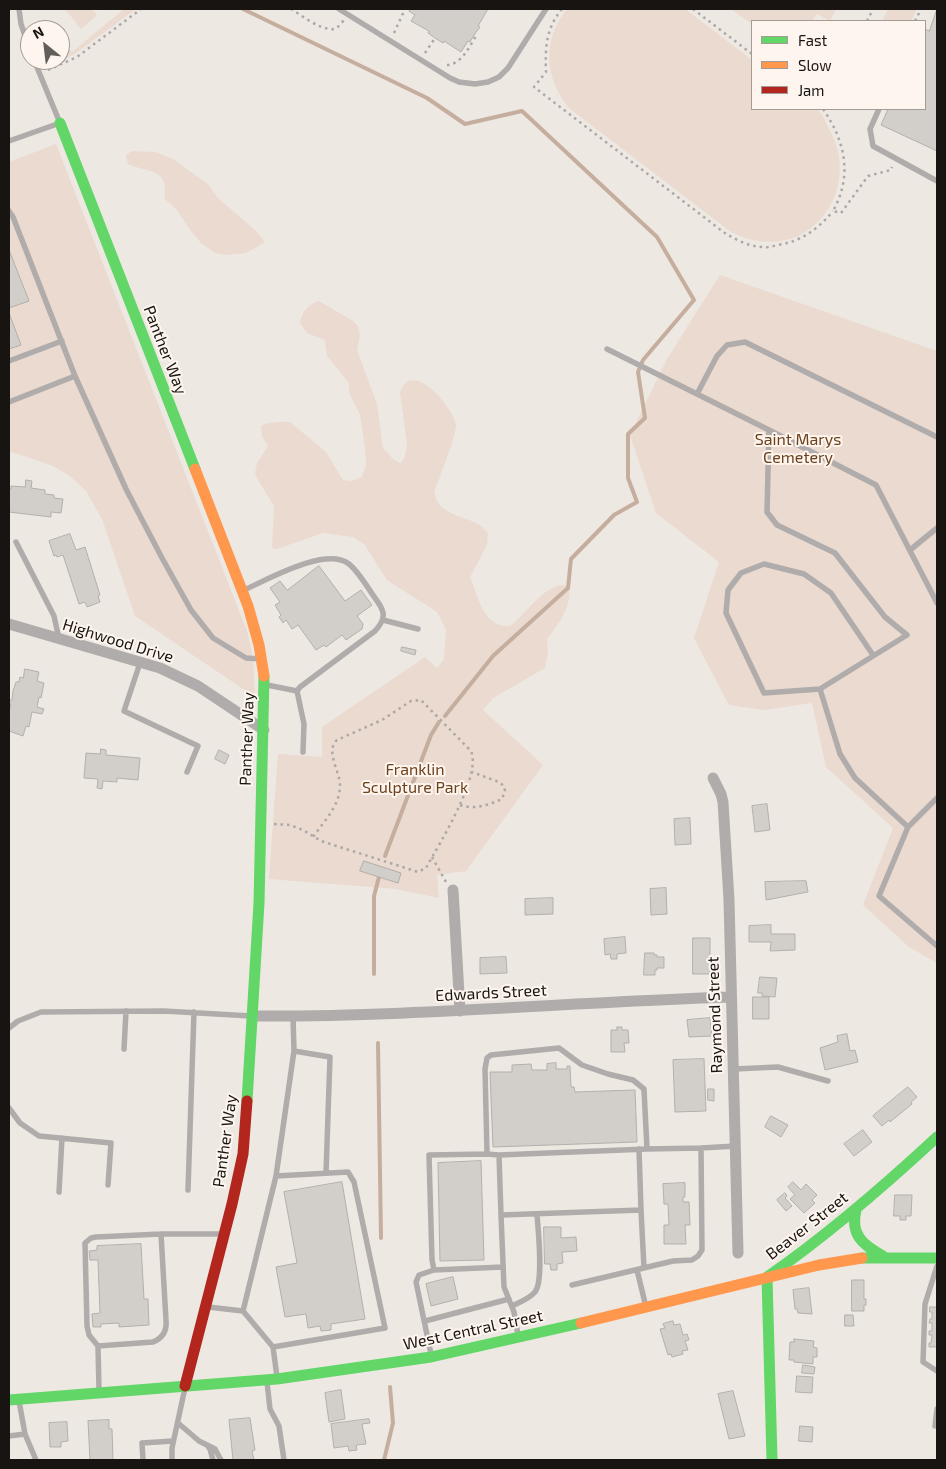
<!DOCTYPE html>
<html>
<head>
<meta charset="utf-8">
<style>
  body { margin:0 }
  #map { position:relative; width:946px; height:1469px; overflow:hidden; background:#eee8e3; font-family:"Exo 2",sans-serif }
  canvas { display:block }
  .frame { position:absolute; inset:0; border:10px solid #171411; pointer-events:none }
  .legend { position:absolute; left:751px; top:20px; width:175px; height:90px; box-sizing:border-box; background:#fef5ee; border:1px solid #a29b96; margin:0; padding:6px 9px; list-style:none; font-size:15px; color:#171411 }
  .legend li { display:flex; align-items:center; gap:10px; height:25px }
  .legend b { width:25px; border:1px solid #a29b96 }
  .north { position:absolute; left:20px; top:20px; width:50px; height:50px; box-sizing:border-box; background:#fef5ee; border:1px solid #a29b96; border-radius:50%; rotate:331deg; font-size:14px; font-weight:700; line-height:20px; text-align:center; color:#171411 }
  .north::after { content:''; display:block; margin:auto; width:18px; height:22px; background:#625e5a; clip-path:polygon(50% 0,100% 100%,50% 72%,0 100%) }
</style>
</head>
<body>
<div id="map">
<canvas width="946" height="1469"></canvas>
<div class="frame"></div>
<ul class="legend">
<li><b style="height:6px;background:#63d668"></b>Fast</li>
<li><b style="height:6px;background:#ff974d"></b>Slow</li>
<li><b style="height:6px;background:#b3261e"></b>Jam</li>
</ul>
<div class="north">N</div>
</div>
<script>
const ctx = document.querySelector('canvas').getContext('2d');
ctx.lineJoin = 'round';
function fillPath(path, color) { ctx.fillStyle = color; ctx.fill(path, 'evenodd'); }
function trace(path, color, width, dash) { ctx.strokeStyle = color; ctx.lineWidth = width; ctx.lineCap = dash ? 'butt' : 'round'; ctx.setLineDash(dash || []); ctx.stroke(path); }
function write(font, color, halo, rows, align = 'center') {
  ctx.font = font + ' "Exo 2",sans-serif'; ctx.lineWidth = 4; ctx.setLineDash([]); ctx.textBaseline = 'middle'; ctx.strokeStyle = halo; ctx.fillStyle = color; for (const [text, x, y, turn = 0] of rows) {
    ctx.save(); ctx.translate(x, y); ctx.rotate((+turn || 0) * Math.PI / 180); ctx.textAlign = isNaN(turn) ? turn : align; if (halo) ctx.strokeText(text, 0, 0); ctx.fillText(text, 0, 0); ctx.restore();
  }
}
const green = new Path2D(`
  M65 9H92L97 15 81 29Z
  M124 9H136L76 53 50 67 47 60H60V37L72 52Z
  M567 9H685L752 60V109H816C824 115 825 122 830 131 860 186 817 254 753 240 746 239 738 235 731 232L569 108C544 77 542 40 567 9Z
  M731 9H836L830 21 817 14 812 21H752V24Z
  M888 9H917L911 21H882Z
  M56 144 247 631 253 658 255 697 135 616 102 519 86 491 71 477 53 466 9 451V162Z
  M132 151 155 152 173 159 208 184 218 198 255 230 263 239 264 243 246 253 225 255 215 253 201 243 191 231 177 210 165 199C164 194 166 187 164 182 160 169 139 170 128 164L126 155Z
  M720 275 937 351V963L909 947 863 905 893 828 826 767 812 703 764 710 729 705 694 638 719 562 656 513 630 435 667 359Z
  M319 301 353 321 358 326 360 335 357 350 377 404 383 448 393 459 400 463 402 462 405 456 407 444 400 393C411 357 453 407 456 425 457 434 438 481 434 492 439 521 474 513 488 533L487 545 470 577C478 596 483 628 510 626 525 615 549 578 569 586 572 606 559 624 547 639L548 652 545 668 493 698 483 710 543 765 466 871 437 875 439 898 396 889 269 879 278 754 322 757V727L425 657 437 668 444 659 446 630 437 612 387 580 364 544 353 537 323 533 277 549H274L272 547 274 506 258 480 255 473 257 463 268 446 262 436 261 426 264 424 277 422H290L326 452 343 480 351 481 362 477 366 465 365 447 360 415 349 393V383L327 356 325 340 307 333 300 323C302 312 308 304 319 301Z`);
const stream = new Path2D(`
  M243 9 427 98 465 124 522 111 657 237 694 300 643 360 638 372 645 418 628 434V478L637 502 614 515 571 559 568 588 493 656 445 716
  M385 856 431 735 439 722
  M374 974V896L379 877
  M378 1043 381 1238
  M384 1460 393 1423 390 1387`);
const building = new Path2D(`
  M411 9H488L478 26 480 27 474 35 470 42 468 41 461 52 444 41 443 43 435 38 428 33 429 31 411 21 415 15 409 11Z
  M937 9V151L881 125 888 109H925V29L929 31Z
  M9 250 29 301 9 308Z
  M9 313 21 345 9 349Z
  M26 480 32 481 31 488 45 490V494L54 495V498L63 499 61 513 51 512V517L9 512V489H11V486L25 487Z
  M70 534 76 550 85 547 100 595 98 596 100 602 87 607 85 602 79 604 63 555 57 557 56 555 54 556 49 541Z
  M319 566 345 601 361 590 372 605 357 616 363 624 362 629 346 640 342 635 326 647 324 645 316 650 298 625 292 629 286 620 283 623 279 617 281 615 275 605 280 602 270 588 280 581 287 590Z
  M402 647 416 650 415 655 401 651Z
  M25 669 39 672 37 681 44 683 41 698 39 697 37 707 44 709 42 714 32 712 29 727 26 726 23 736 9 731V711L11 704H9V700H12L13 691 16 682H19L20 677 23 678Z
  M101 749 106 750V755L140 758 138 780 117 778V782L103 781 102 789 97 788 98 779 84 778 86 753 100 754Z
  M219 750 229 755 225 764 215 759Z
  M767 804 770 830 755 832 752 806Z
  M690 818 691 844 675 845 674 819Z
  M364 861 401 873 398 883 360 871Z
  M806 881 808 892 766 900 765 882Z
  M666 888 667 914 651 915 650 889Z
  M553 898V914L525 915V899Z
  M771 925V934H795V950L770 951 771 942H749V926Z
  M625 937 626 953 617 954V959H611L610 954 605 955 604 939Z
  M693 938H710V974H693Z
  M645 953H654V955H657V957H664V968H657V970H655V975H644Z
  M506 957 507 973 480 974V958Z
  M760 977 777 978 775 997 762 996V993H758Z
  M753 997H769V1019H753Z
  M710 1018 712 1036 689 1037 687 1020Z
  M617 1027H622V1030H628L629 1043H624L625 1052H611V1030H617Z
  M847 1034 850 1051 855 1050 858 1062 825 1070 820 1048 838 1042 837 1036Z
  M704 1059 706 1111 675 1112 673 1060Z
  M556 1063V1069H567V1066H570L571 1087H574L575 1092 635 1090 637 1142 493 1147 490 1072H512V1065L531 1064 532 1070H547V1064Z
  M908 1087 917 1097 911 1102 912 1104 890 1122 889 1120 882 1126 873 1116Z
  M708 1089H714V1101L708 1100Z
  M771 1116 788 1125 781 1137 765 1127Z
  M863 1130 872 1142 854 1156 844 1144Z
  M481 1161 484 1260 440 1261 438 1163Z
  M342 1182 365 1319 331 1324V1330L321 1331 320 1326 308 1328 306 1314 285 1317 276 1267 297 1263 284 1192Z
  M793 1182 801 1190 806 1184 817 1195 812 1200 815 1203 804 1213 790 1199 795 1195 788 1187Z
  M685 1183V1197H683V1202H689L690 1225H685L686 1244H664V1225H669L668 1204H664L663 1184Z
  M785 1193 787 1196 785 1198 792 1206 786 1211 777 1200Z
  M895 1195H912L911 1216H906V1220H900V1216H894Z
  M544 1227H561V1238L576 1237 577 1251 562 1252 563 1263 557 1264V1270H551L550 1264H545Z
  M141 1244 144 1299H148L149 1325 119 1327V1323L101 1324V1327H93L92 1314 100 1313 98 1260H90L89 1251 97 1250V1246Z
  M453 1277 458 1299 431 1306 426 1284Z
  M852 1280H864V1299H866V1305H864V1311H852Z
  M809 1288 812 1314 798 1313 797 1309H795L793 1290Z
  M930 1307H937V1347H929V1343H931L932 1335H929V1331H932V1323H929L930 1319H932V1312H930Z
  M845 1315H853L854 1326H845Z
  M673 1321 674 1325 680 1324 683 1335 687 1334 689 1340 685 1341 688 1350 682 1351 683 1354 672 1357 671 1354 668 1355 660 1329 665 1328 663 1324Z
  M794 1339 814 1341 813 1347 817 1348V1357H813V1364L794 1362V1360H789L790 1342H794Z
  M803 1365 815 1367 814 1374 802 1373Z
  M797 1376 813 1377 812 1393 796 1392Z
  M341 1390 345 1419 329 1422 325 1393Z
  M733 1391 745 1436 729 1439 718 1394Z
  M250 1418 255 1450 252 1451 254 1460H233L229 1420Z
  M369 1419 370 1423 362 1424 366 1444 356 1445 357 1450 349 1451 348 1446 334 1448 331 1424Z
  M109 1420V1429H112L113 1460H90L88 1421Z
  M67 1422 68 1441 61 1442V1447H50L49 1423Z
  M800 1426 813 1427 812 1442 799 1441Z`);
const path = new Path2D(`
  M291 9C301 15 319 29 331 29 336 30 340 25 344 20
  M562 9C546 28 545 48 546 72L534 87 726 234C737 240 750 247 763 247 768 248 773 246 778 245 802 241 818 229 833 211
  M693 9 752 54
  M867 21 873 9
  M915 21 921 9
  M394 33 405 9
  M425 53 435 38
  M447 65C462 64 469 47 476 36L474 35
  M48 70 77 57 141 9
  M823 109C845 141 853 175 833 211L841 213 868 176 891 170 892 167
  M460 805C475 810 488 805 502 799L505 791 504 786 499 782 472 772
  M274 824 290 825 303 830 321 841 418 872 426 868C439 844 482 776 471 751L421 700 411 701 382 720 337 740C325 751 340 772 340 785 340 806 324 821 313 837
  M432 857 446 882`);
const lane = new Path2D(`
  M19 9 21 24 30 50
  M339 9 450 78 459 82 475 84 488 82 499 77 508 68 546 9
  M879 109 870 129 873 146 937 181
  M9 141 60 123 34 60
  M9 211 13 217 75 376 126 489 162 558 191 610 213 638 246 658 261 659
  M607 349 697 394
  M9 361 62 341
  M9 402 75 376
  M769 430 876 485 937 603
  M16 542 54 616 59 639
  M910 550 937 528
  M244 590C267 580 326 546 349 564 358 571 368 588 375 598 385 611 387 618 375 631L300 687 297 691
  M383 620 418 629
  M873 655 831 593 804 574 764 564 741 573 728 590 726 613 764 693 820 689 907 635 885 617 835 553 777 525 767 512 769 430 697 394 717 356 727 345 745 342 937 437
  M140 663 124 711 198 746 187 772
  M267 685 297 691 304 724 303 752
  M820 689 840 754 855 778 908 827 879 896 937 946
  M908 827 937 798
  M293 1016 294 1051
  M9 1028 18 1021 41 1012 164 1011 251 1016
  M124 1049 126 1011
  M734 1069 778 1067 828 1081
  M9 1108 20 1123 39 1136 111 1143 108 1185
  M701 1148 736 1146
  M639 1149 641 1210
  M487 1154 499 1155 501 1215
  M499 1155 647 1149
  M276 1176 294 1051 330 1057 326 1173
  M188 1190 194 1012
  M59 1192 62 1138
  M937 1266 925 1304 923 1362 937 1371
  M434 1270 432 1260 429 1155 487 1154 485 1069 487 1058 491 1055 559 1048 582 1065 608 1074 633 1080 644 1089 647 1149 701 1148 702 1250 698 1256 692 1260 673 1261 572 1285
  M637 1270 646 1307
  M512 1306C520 1302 529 1299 535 1292 544 1281 538 1230 537 1214
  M208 1307 243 1311 276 1176 348 1172 354 1182 385 1328 273 1347 243 1311
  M425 1321 509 1299
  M518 1335 514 1312 504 1287 501 1215 641 1210 644 1268
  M98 1346 89 1335 87 1326 85 1243 91 1238 96 1237 161 1234
  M273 1347 277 1377
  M431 1354 416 1282 419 1275 434 1270 503 1267
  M267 1382 270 1409 279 1426 284 1460
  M99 1391 98 1346 153 1342C163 1338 167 1330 166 1320L161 1234H222
  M19 1401 25 1434 36 1460
  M178 1423 199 1441 215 1449 221 1460
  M935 1426 937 1409
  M9 1436 25 1434
  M207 1445 210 1449 213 1460
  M143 1460 142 1443 173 1441
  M172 1460V1448L185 1388`);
const street = new Path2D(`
  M9 624 160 668 198 686 264 730
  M713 778 721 794 723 802 729 900 738 1253
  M453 890 460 1011
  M253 1016C412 1017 571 1002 730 997`);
const fast = new Path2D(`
  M60 123 195 469
  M247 1101 259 903 264 676
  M856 1210C850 1235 863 1245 883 1256
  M862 1258H937
  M9 1400 277 1379 431 1357 581 1323
  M772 1460 767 1277C828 1235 883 1187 937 1137`);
const slow = new Path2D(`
  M195 469 248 606 259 645 264 676
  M581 1323 819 1265 862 1258`);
const jam = new Path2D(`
  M185 1386 232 1204 243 1154 247 1101`);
const streetNames = [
  ["Panther Way",165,350,69],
  ["Highwood Drive",118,641,17],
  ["Panther Way",247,739,-88],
  ["Edwards Street",491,993,-3],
  ["Raymond Street",715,1015,-92],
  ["Panther Way",225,1141,-82],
  ["Beaver Street",807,1226,-38],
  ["West Central Street",473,1330,-12]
];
const parkNames = [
  ["Saint Marys",798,440],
  ["Cemetery",798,458],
  ["Franklin",415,770],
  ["Sculpture Park",415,788]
];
fillPath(green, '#eadacf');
trace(stream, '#c5ae9e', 4);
fillPath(building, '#d2ceca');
trace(building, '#b3afab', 1);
trace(path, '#aca8a7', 2.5, [2.5, 4]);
trace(lane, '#b0acab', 5.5);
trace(street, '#b0acab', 11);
trace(fast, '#63d668', 11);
trace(slow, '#ff974d', 11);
trace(jam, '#b3261e', 11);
write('16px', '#171411', '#fef5ee', streetNames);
write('16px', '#6b411e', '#fef5ee', parkNames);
</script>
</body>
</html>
